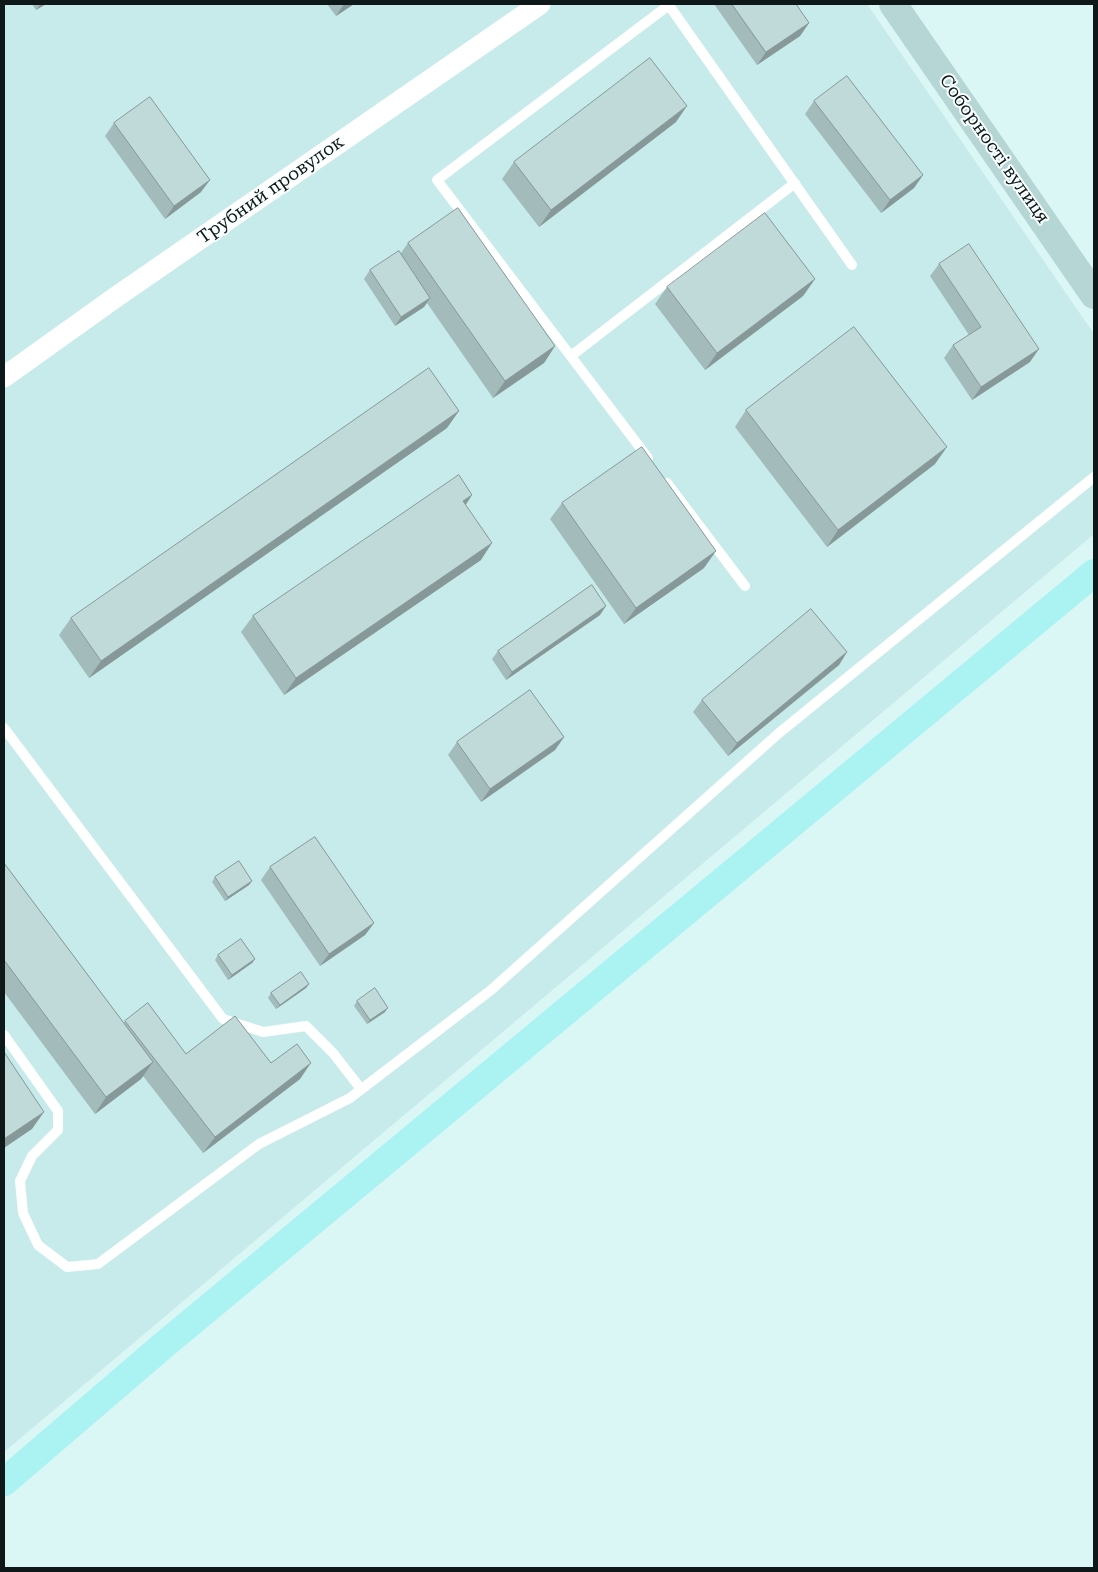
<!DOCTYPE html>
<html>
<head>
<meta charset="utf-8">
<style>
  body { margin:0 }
  #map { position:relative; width:1098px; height:1572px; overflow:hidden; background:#daf6f5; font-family:"Roboto Serif",serif }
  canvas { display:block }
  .frame { position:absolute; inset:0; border:5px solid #0e1818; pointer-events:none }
</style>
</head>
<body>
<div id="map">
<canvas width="1098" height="1572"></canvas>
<div class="frame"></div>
</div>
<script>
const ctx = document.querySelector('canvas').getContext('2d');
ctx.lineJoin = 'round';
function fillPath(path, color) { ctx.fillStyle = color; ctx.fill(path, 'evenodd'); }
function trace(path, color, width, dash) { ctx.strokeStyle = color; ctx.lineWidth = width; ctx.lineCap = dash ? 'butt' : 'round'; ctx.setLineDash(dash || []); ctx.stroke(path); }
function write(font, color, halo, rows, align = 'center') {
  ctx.font = font + ' "Roboto Serif",serif'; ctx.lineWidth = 4; ctx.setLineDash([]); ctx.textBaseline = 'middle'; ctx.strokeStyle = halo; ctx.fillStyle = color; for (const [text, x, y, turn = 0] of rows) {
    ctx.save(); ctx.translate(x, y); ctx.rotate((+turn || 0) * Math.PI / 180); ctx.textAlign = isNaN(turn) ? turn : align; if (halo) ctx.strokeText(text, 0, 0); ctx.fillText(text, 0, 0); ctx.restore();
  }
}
const built = new Path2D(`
  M4 4H867L1094 334V534L4 1452Z`);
const lane = new Path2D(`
  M668 4 852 265
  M571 356 795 183
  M648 458 437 180 669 5
  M667 483 745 586
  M4 728 223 1019 263 1032 306 1026 333 1053 361 1089
  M4 1035 58 1111V1130L32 1156 20 1181 23 1213 38 1245 67 1267 98 1264 259 1144 350 1098 491 990 779 733 1094 477`);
const street = new Path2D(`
  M4 377 116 297 540 4`);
const secondary = new Path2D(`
  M893 4 1094 295`);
const primary = new Path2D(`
  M4 1482 166 1343 1094 573`);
const wall = new Path2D(`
  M32 4H46L36 10Z
  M327 4H354L336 16Z
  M714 4H796L809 23 800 36 757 65Z
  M814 101 923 175 914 188 881 213 805 114Z
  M676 122 539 227 502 179 514 162Z
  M114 123 201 192 165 219 105 136Z
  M408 243 555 346 544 363 493 398 427 303 424 307 395 326 364 279 370 270 401 253Z
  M939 264 1030 362 972 400 944 358 953 345 969 335 930 276Z
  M815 279 803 296 705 370 655 304 667 287Z
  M746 410 935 464 827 547 735 427Z
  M447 428 89 678 59 635 71 618Z
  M472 495 466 505 481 560 284 695 241 632 253 616Z
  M562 503 704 568 624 624 550 519Z
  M600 615 506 680 492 659 498 651Z
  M847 652 839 665 728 756 693 712 702 700Z
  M564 737 555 750 481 802 448 755 457 742Z
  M4 863 124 1023 125 1021 186 1054 271 1063 300 1079 203 1153 143 1076 141 1079 95 1114 4 992Z
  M270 867 374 923 365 935 320 966 261 880Z
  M215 877 252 881 249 885 225 901 212 882Z
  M218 955 255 959 252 963 228 980 215 960Z
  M309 984 306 988 276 1009 268 998 271 993Z
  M357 1001 385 1012 367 1024 354 1006Z`);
const shadedWall = new Path2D(`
  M41 4H46L36 10Z
  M344 4H354L336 16Z
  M809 23 800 36 757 65 766 52Z
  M687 106 676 122 539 227 551 210Z
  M923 175 914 188 881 213 890 200Z
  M210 180 201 192 165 219 174 206Z
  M815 279 803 296 705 370 717 353Z
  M430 298 424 307 395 326 401 317Z
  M555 346 544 363 493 398 505 381Z
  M1039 349 1030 362 972 400 981 387Z
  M459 411 447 428 89 678 101 661Z
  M947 447 935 464 827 547 838 530Z
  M472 495 461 511 463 501Z
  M492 543 481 560 284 695 296 678Z
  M716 551 704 568 624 624 636 608Z
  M606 606 600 615 506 680 512 672Z
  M847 652 839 665 728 756 737 743Z
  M564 737 555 750 481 802 490 789Z
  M252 881 249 885 225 901 228 897Z
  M374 923 365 935 320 966 329 954Z
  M255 959 252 963 228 980 232 975Z
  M309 984 306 988 276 1009 280 1005Z
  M388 1008 385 1012 367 1024 370 1020Z
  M153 1062 141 1079 95 1114 106 1097Z
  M311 1063 300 1079 203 1153 215 1137Z
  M44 1112 32 1129 4 1148V1139Z`);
const building = new Path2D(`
  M732 4H796L809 23 766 52Z
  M650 58 687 106 551 210 514 162Z
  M847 76 923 175 890 200 814 101Z
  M150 97 210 180 174 206 114 123Z
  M458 208 555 346 505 381 408 243Z
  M765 213 815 279 717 353 667 287Z
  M969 244 1039 349 981 387 953 345 981 327 939 264Z
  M399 251 430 298 401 317 370 270Z
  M854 327 947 447 838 530 746 410Z
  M429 368 459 411 101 661 71 618Z
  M642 447 716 551 636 608 562 503Z
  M459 475 472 495 463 501 492 543 296 678 253 616Z
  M592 585 606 606 512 672 498 651Z
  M811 609 847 652 737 743 702 700Z
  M530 690 564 737 490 789 457 742Z
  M315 837 374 923 329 954 270 867Z
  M239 861 252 881 228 897 215 877Z
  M4 863 153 1062 106 1097 4 960Z
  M241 939 255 959 232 975 218 955Z
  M301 972 309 984 280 1005 271 993Z
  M375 988 388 1008 370 1020 357 1001Z
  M148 1003 186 1054 235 1016 271 1063 297 1044 311 1063 215 1137 125 1021Z
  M4 1052 44 1112 4 1139Z`);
const streetNames = [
  ["Соборності вулиця",994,149,55],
  ["Трубний провулок",271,190,-35]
];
fillPath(built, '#c6ebea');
trace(lane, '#fff', 10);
trace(street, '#fff', 21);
trace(secondary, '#b6d6d6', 28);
trace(primary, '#abf3f2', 28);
fillPath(wall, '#a4bbbb');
fillPath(shadedWall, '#869998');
fillPath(building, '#bfdad9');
trace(building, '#869998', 1);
write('18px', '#0e1818', '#f9fefe', streetNames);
</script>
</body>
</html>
